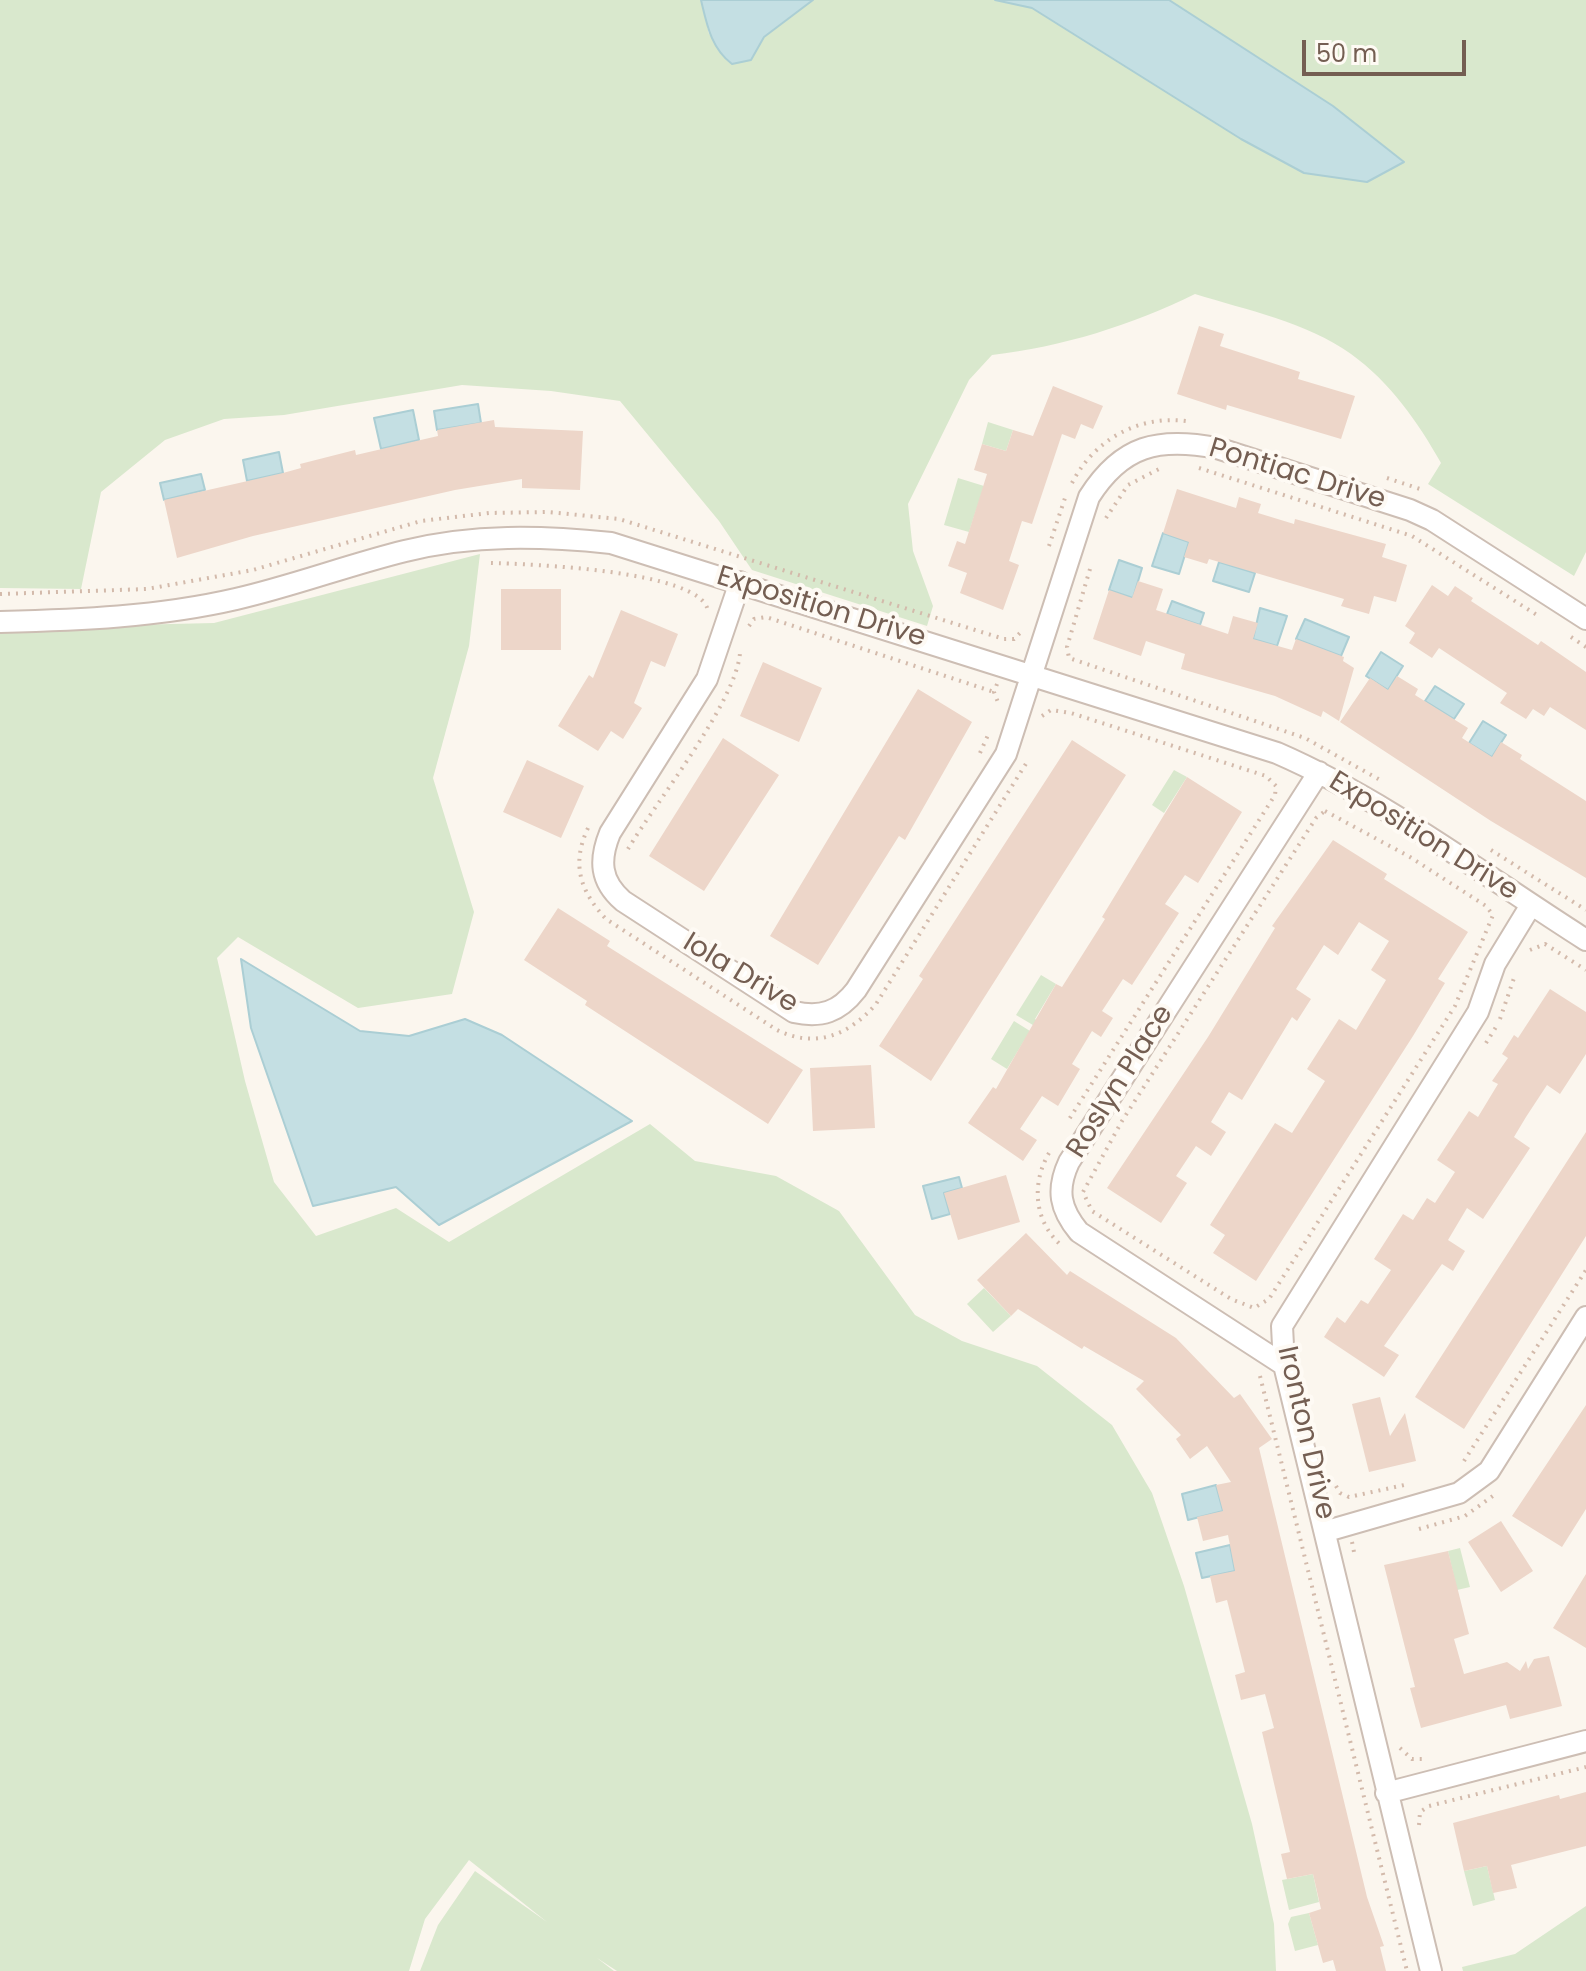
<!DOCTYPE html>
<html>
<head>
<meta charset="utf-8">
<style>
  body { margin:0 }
  #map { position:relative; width:1586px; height:1971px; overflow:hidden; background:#fbf6ee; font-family:Poppins,sans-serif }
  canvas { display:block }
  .scale { position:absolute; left:1302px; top:40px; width:164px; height:36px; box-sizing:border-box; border:4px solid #745e52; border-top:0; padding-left:10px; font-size:24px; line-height:28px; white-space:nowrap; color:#745e52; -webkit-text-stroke:6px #fefaf4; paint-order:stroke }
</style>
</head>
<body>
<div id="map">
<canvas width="1586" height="1971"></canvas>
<div class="scale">50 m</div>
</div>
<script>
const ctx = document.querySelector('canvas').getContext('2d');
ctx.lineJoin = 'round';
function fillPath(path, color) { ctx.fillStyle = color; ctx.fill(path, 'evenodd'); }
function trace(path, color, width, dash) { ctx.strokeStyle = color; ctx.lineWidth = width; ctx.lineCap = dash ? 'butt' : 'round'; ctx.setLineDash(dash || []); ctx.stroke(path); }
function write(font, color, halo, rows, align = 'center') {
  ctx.font = font + ' Poppins,sans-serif'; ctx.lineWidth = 8; ctx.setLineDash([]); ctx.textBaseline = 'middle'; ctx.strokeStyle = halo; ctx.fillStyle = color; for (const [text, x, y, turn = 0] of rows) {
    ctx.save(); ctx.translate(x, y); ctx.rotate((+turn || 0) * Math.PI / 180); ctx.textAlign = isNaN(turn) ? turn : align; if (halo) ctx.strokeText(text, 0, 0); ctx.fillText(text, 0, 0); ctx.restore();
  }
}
const green = new Path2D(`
  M0 0H701L709 34 751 60 764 37 813 0H995L1032 8 1241 139 1304 173 1183 9 1169 0H1586V552L1574 576 1428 484 1441 463C1418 422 1390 382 1351 354 1307 322 1246 310 1195 294 1132 325 1062 347 992 355L969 380 908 504 913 551 933 606 927 626 752 570 719 521 620 401 551 391 462 385 284 415 224 419 165 440 101 492 81 589 0 588Z
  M988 422 1013 430 1006 451 982 444Z
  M958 478 984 486 969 532 944 525Z
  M480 554 469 646 433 778 474 912 452 994 358 1008 238 937 217 958 245 1081 274 1182 316 1236 396 1208 449 1242 650 1124 695 1161 776 1176 839 1211 915 1315 962 1341 1037 1366 1112 1425 1152 1493 1184 1586 1252 1824 1274 1924 1276 1971H617L597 1958 614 1971H420L438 1925 475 1871 547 1922 469 1860 425 1919 409 1971H0V628L214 623Z
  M1174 770 1187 777 1164 813 1152 805Z
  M1041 975 1056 984 1035 1019 1041 1023 1038 1028 1016 1015Z
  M1014 1021 1030 1031 1007 1069 991 1059Z
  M984 1288 1011 1316 993 1332 967 1304Z
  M1460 1548 1470 1587 1457 1590 1448 1551Z
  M1487 1866 1495 1900 1473 1906 1464 1871Z
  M1313 1874 1319 1902 1289 1910 1282 1880Z
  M1586 1906V1971H1463L1462 1967 1515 1954Z
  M1309 1913 1318 1945 1295 1951 1288 1924 1291 1917Z`);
const water = new Path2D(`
  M701 0H813L764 37 751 60 732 64C711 48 707 25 701 0Z
  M995 0H1169L1333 106 1404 162 1367 182 1304 173 1241 139 1032 8Z
  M478 404 481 423 437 430 434 411Z
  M413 410 419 440 381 449 374 418Z
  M279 452 283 473 247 481 243 460Z
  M201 474 205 490 164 500 160 483Z
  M1163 533 1189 542 1179 574 1152 566Z
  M1119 560 1142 568 1133 598 1109 590Z
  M1219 562 1255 573 1249 592 1213 581Z
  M1172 601 1204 613 1200 625 1167 614Z
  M1260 608 1287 616 1277 646 1253 639Z
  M1305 619 1349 637 1341 656 1296 639Z
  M1381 652 1403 666 1388 690 1366 676Z
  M1435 686 1464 704 1454 719 1425 701Z
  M1483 721 1506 735 1492 757 1469 743Z
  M241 959 360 1031 409 1036 465 1019 502 1035 632 1121 439 1225 396 1187 313 1206 251 1028Z
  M959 1177 962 1188 944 1193 950 1214 932 1219 923 1186Z
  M1216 1485 1223 1511 1188 1520 1182 1494Z
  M1230 1545 1235 1571 1202 1578 1196 1553Z`);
const building = new Path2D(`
  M1199 326 1224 334 1220 346 1300 372 1298 379 1355 396 1341 439 1227 405 1226 410 1177 394Z
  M1053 386 1103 406 1093 429 1081 424 1075 439 1062 434 1032 524 1022 521 1009 561 1019 565 1003 610 960 593 967 573 948 566 957 541 965 544 987 474 974 470 982 444 1006 451 1013 430 1033 436Z
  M494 420 495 427 583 431 580 490 522 488V479L455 490 253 536 177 558 164 500 283 473 301 468 300 464 355 450 356 455 438 436 437 430Z
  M1177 489 1236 508 1239 497 1261 504 1258 513 1294 524 1295 519 1386 544 1382 557 1407 565 1396 602 1374 596 1369 614 1341 606 1344 599 1209 559 1207 564 1184 557 1189 542 1163 533Z
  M1138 581 1163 589 1156 610 1228 634 1233 616 1258 623 1253 639 1292 650 1296 639 1344 657 1343 661 1354 668 1339 721 1323 711 1321 717 1275 696 1181 669 1185 654 1146 641 1141 656 1093 639 1109 590 1132 598Z
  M1432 585 1448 596 1455 586 1473 598 1471 601 1538 645 1541 641 1586 672V730L1550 707 1544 716 1533 709 1526 719 1500 703 1507 693 1439 648 1432 658 1409 643 1415 633 1405 626Z
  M501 589H561V650H501Z
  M621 610 678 634 665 667 651 661 634 703 642 708 623 739 611 731 598 751 558 726 589 675 593 678Z
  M763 662 822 688 799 742 740 716Z
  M1397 676 1418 689 1415 695 1468 728 1462 738 1492 757 1501 742 1522 755 1520 759 1586 801V878L1491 821 1340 722 1370 678 1388 690Z
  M918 689 972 722 905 840 899 836 818 965 770 936Z
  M723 738 779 775 704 891 649 856Z
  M1072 740 1126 775 931 1081 879 1046 923 979 919 976Z
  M527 760 584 786 561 838 503 812Z
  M1187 777 1242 812 1198 883 1185 875 1165 904 1179 913 1132 985 1123 979 1102 1011 1113 1018 1101 1037 1092 1031 1072 1064 1080 1069 1058 1106 1042 1096 1020 1129 1037 1140 1023 1161 968 1123 993 1087 996 1089 1056 984 1062 987 1105 919 1102 917Z
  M1333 840 1387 874 1384 879 1468 932 1438 979 1445 983 1413 1036 1256 1281 1213 1253 1225 1235 1210 1225 1275 1123 1292 1133 1325 1081 1307 1069 1339 1019 1356 1030 1386 980 1371 970 1389 941 1359 922 1338 955 1324 945 1296 989 1311 999 1297 1021 1292 1017 1242 1100 1229 1092 1211 1122 1226 1132 1211 1156 1196 1146 1176 1176 1187 1183 1161 1223 1107 1188 1208 1037 1275 928 1272 926Z
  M558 908 610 941 607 946 803 1070 768 1124 585 1005 587 1001 524 960Z
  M1550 989 1586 1012V1054L1560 1094 1547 1085 1526 1117 1514 1137 1530 1148 1483 1219 1467 1208 1448 1240 1465 1251 1453 1271 1442 1264 1384 1346 1399 1355 1384 1377 1324 1337 1337 1317 1345 1323 1361 1300 1368 1304 1391 1270 1374 1259 1403 1214 1413 1220 1427 1198 1435 1203 1455 1172 1437 1160 1469 1111 1478 1117 1498 1084 1492 1081 1508 1058 1502 1054 1514 1035 1518 1038Z
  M871 1065 875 1128 813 1131 810 1068Z
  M1586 1132V1236L1464 1429 1415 1397Z
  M1006 1175 1020 1222 958 1240 944 1193Z
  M1026 1233 1067 1275 1070 1271 1176 1338 1234 1398 1240 1394 1272 1439 1259 1448 1367 1897 1384 1946 1380 1947 1386 1971H1336L1333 1960 1323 1963 1309 1913 1321 1909 1313 1874 1287 1879 1281 1854 1290 1852 1262 1732 1274 1728 1265 1694 1241 1700 1235 1675 1245 1672 1227 1600 1216 1603 1210 1576 1235 1571 1228 1535 1203 1541 1197 1517 1223 1511 1216 1485 1231 1482 1207 1446 1190 1459 1176 1439 1181 1435 1136 1389 1144 1381 1084 1346 1082 1349 1018 1309 1011 1316 977 1280Z
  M1380 1397 1390 1436 1405 1413 1416 1461 1369 1472 1352 1404Z
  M1586 1405V1509L1562 1547 1512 1516Z
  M1501 1521 1533 1571 1501 1592 1468 1542Z
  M1448 1551 1469 1634 1454 1639 1464 1674 1507 1662 1520 1671 1526 1661 1528 1669 1534 1659 1549 1656 1562 1706 1510 1719 1506 1705 1421 1728 1410 1688 1415 1687 1384 1565Z
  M1586 1574V1648L1553 1628Z
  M1586 1792V1846L1511 1865 1517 1888 1493 1893 1487 1866 1464 1871 1453 1823 1559 1795 1560 1799Z`);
const path = new Path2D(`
  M1199 468 1412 536 1537 615
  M1387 478 1420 489
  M1072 483C1094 440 1138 415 1186 421
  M1106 518 1128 485 1159 469
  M1049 546 1065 498
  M491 563C526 564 702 570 708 611
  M1090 569 1067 647 1069 658 1305 738 1382 781
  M0 594 147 589 253 570 421 521 489 513 548 512 619 519 1004 639H1014L1022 631
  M749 626 754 619 766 617 994 692
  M1571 637 1586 647
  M997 684 994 692 999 705
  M1042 716 1051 710 1071 713 1266 776 1276 786 1275 795 1068 1121
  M980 753 988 735
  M1325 811 1410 857 1486 906 1493 915 1455 1006 1269 1299 1254 1308 1231 1299 1092 1211 1083 1192 1122 1121 1316 818Z
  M588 828C571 864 580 891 606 919L777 1030C816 1049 849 1035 876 1004L1027 762
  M628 849C656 802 736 702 740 653
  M1491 850 1586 910
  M1530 950 1545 944 1586 970
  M1500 1019 1514 978
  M1486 1043 1496 1027
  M1049 1153C1031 1184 1034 1222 1062 1246
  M1260 1376 1407 1971
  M1464 1461 1586 1270
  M1336 1486 1340 1493 1349 1497 1409 1484
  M1419 1529 1465 1516 1497 1493
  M1352 1542 1354 1552
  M1400 1748 1412 1759H1426
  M1419 1825 1420 1812 1429 1806 1586 1767`);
const minor = new Path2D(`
  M740 582 707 679 610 833C599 860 600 881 623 901L794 1012C821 1018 839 1012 856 990L1006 754 1089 497C1122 445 1158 437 1217 448L1410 510 1432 520 1586 619
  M0 622C79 620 158 617 236 599 293 586 348 565 405 551 474 534 541 536 611 543L1277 753C1387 801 1485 876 1586 940
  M1284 1365 1079 1232C1060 1209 1056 1190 1069 1162L1319 772
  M1327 1531 1459 1493 1489 1471 1586 1317
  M1386 1793 1586 1741
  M1431 1971 1284 1365 1282 1326 1478 1012 1495 964 1531 905`);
const streetNames = [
  ["Pontiac Drive",1297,475,17],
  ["Exposition Drive",821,608,17],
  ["Exposition Drive",1423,837,32],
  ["Iola Drive",740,974,31],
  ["Roslyn Place",1121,1082,-58],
  ["Ironton Drive",1305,1433,77]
];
fillPath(green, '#d9e8cd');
fillPath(water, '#c4dfe3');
trace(water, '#abced4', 2);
fillPath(building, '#edd6c9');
trace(minor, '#cdbeb4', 24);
trace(path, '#d3baab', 4, [2, 6]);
trace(minor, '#fff', 20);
write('28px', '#745e52', '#fefaf4', streetNames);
</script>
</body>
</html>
